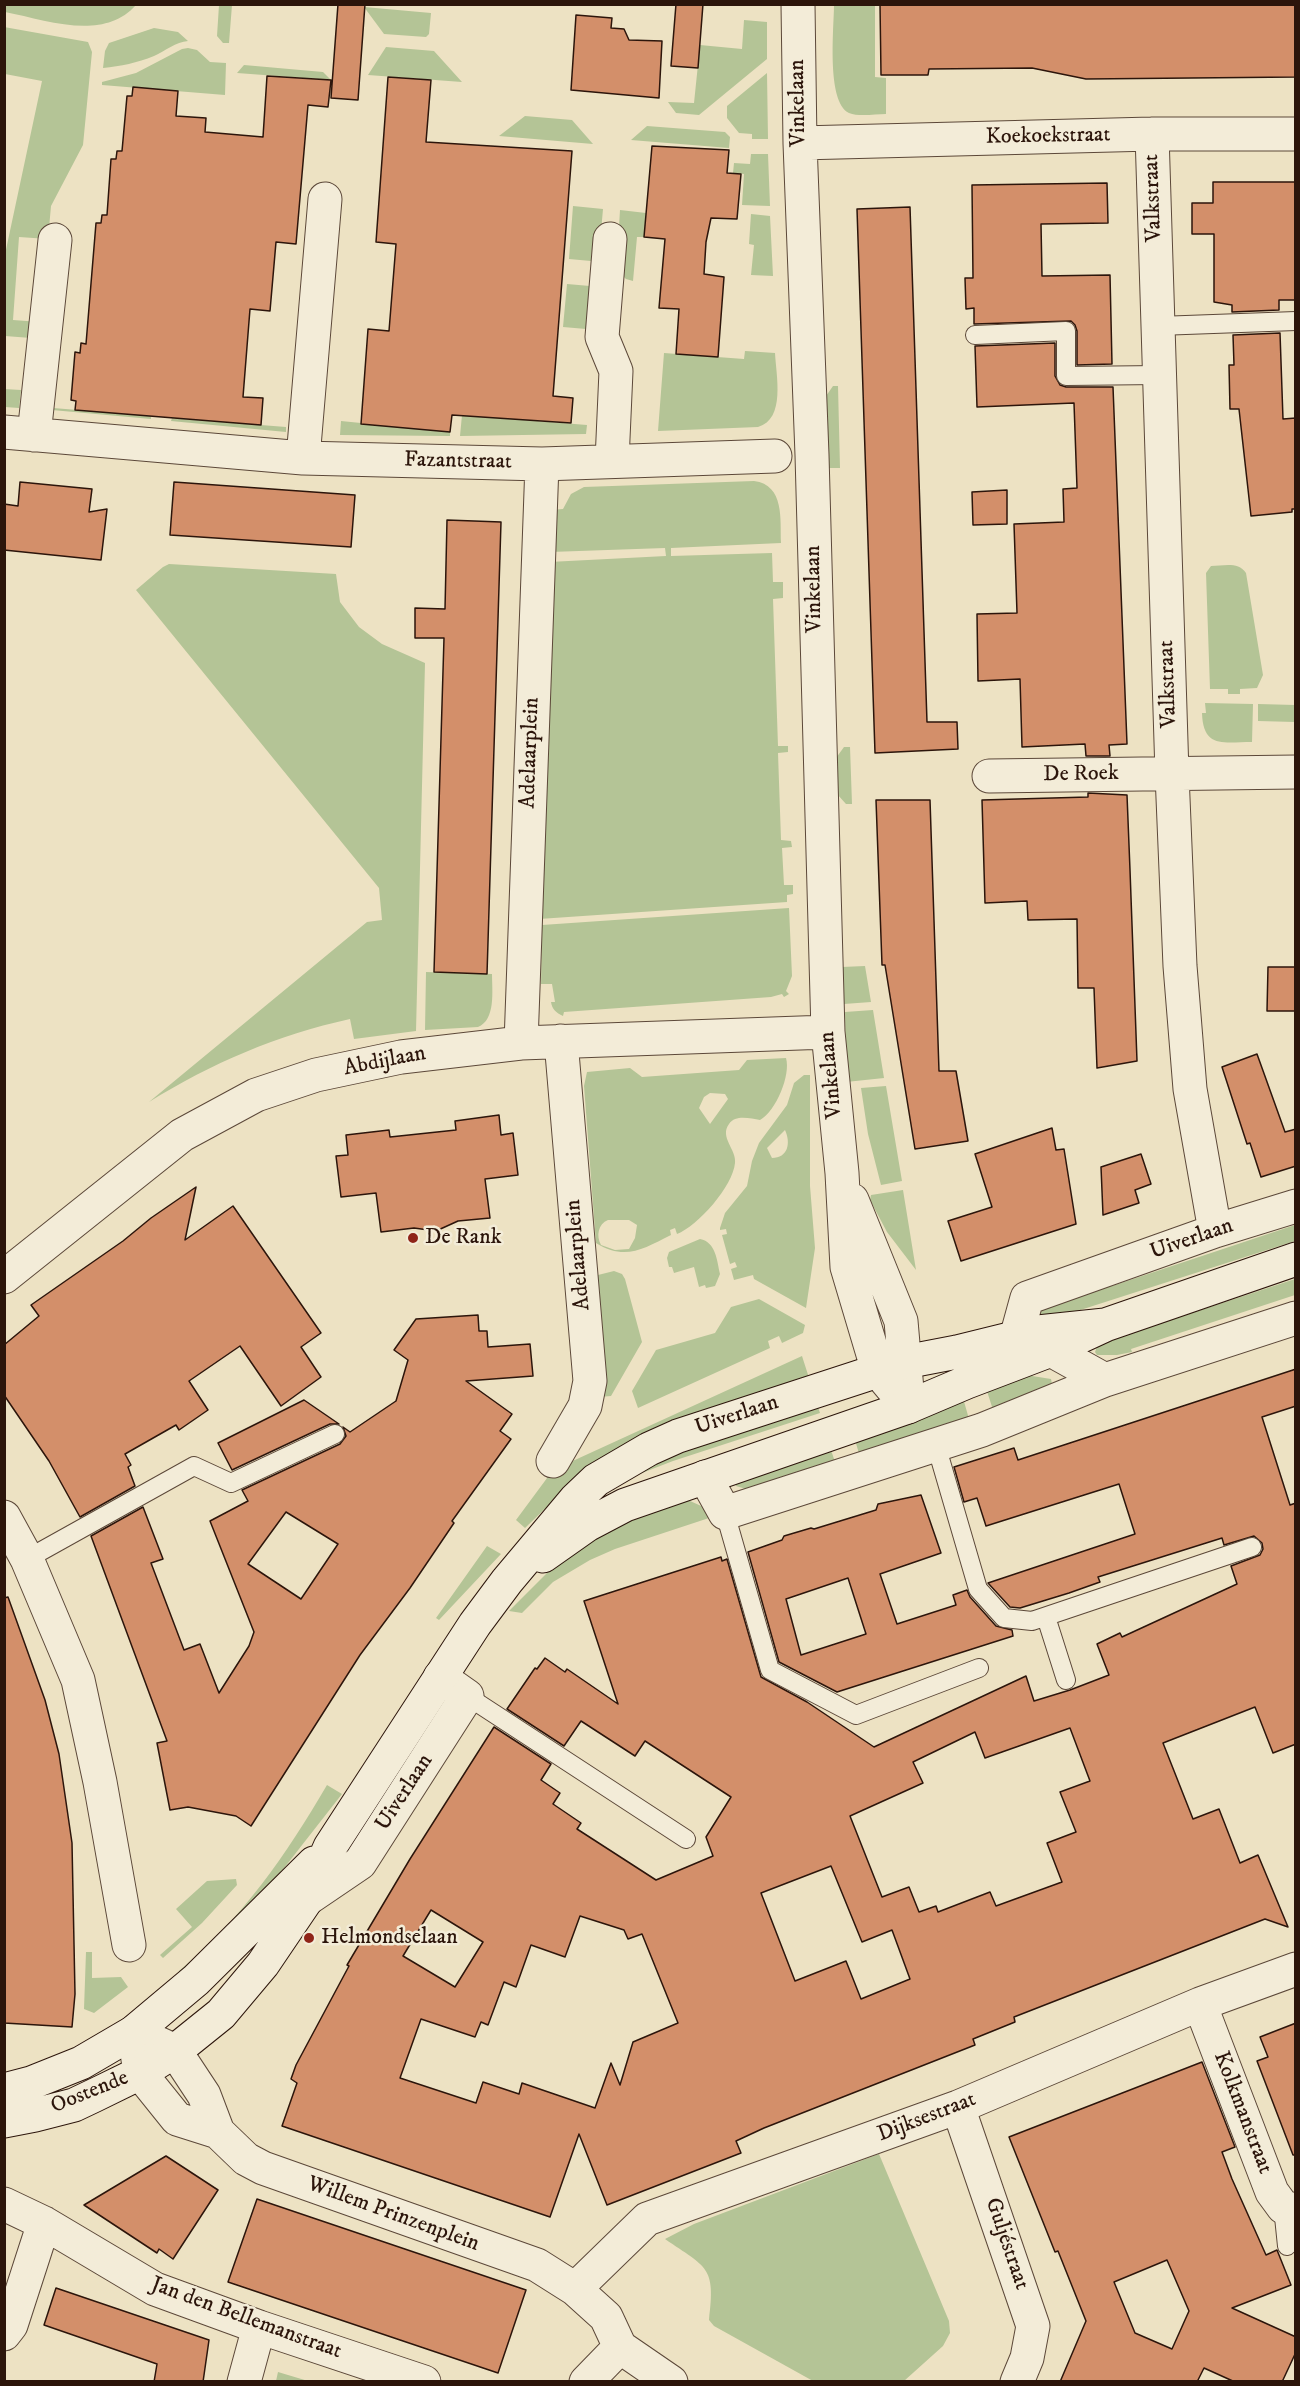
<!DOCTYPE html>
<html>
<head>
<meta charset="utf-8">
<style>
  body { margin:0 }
  #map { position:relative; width:1300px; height:2386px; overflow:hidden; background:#ede2c3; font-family:"IM FELL DW Pica",serif }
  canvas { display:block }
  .frame { position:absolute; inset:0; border:6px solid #2c150b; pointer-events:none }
</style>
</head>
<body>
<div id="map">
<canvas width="1300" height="2386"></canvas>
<div class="frame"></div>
</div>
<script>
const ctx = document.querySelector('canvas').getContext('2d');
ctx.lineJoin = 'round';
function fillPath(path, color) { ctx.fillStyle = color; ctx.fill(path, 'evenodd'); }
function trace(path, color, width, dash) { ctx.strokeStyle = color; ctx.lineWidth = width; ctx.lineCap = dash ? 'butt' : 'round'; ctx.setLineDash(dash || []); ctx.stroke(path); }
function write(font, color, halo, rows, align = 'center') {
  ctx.font = font + ' "IM FELL DW Pica",serif'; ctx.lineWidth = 5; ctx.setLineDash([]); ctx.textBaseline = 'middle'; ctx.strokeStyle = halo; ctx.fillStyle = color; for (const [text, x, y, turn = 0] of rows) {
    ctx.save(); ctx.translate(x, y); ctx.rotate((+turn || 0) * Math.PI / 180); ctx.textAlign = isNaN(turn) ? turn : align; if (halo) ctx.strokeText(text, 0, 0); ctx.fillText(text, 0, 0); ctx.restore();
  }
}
const green = new Path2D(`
  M74 4 136 5C103 42 47 20 5 12V5Z
  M219 5H232L229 43H223L217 36Z
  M834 5H875V77L886 78V114C875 114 859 117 849 113 826 102 834 27 834 5Z
  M364 7 431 13 429 34 426 37 384 34Z
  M744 20 767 22V59L699 115 676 113 668 102 694 103 700 45 742 49Z
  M4 27 88 42 92 52 83 145 51 206 48 239 19 237 13 320 40 322 31 338 5 336 4 259 42 81 5 74Z
  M154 28 178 32 188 41C176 42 165 51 154 56 137 63 121 66 103 68L105 51 109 43Z
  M386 47 434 51 462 82 368 75Z
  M188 48 197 50 210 62 226 63 225 95 102 85V82L136 73 182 49Z
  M244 65 323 72 331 80 237 73Z
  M767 73 768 139H752V134L739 133 727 118V106Z
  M525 116 572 120 593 144 499 136Z
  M647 126 725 132 730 137 729 148 631 140Z
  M751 154H768L770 206 742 205 744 174 733 173 734 163 750 164Z
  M573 206 603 209 600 243 592 251 591 261 569 259Z
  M620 210 646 213 644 237H637L633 281 626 279 623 276 626 235 619 227Z
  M751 214 770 216 773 276 751 275 754 245 749 244Z
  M567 284 590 286 586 329 563 327Z
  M745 351 775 353C776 375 786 419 758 427L658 431 664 353 744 359Z
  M833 386H838L840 468H826L824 399Z
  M4 389 21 390 19 408 5 407Z
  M53 408 151 416V419L52 410Z
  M462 415 587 425 586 434 460 436Z
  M172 418 286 427V432L171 421Z
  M341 421 450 432V436L340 435Z
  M754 481C785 485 780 520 781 543L671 548V556L772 553 773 582H783V598L773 599 778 746H788V752L778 753 781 840 791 841 792 847 782 848 784 885H793V894L787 895V902L539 919 549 562 666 556 665 548 550 552 551 510 563 509 571 494 584 487Z
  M169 564 336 574 340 602 359 627 382 644 425 663 416 1031 354 1039 350 1019C277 1035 212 1063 149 1102L367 922 382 920 379 888 136 590 163 567Z
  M1211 566C1223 566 1238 561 1246 573L1263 675 1257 688 1240 689V694H1228V689H1210L1206 573Z
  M1205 703 1253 704 1252 742C1224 742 1203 749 1202 713H1206Z
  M1258 704 1295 705V722L1258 721Z
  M844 747H850L852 804H846L837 794 836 758Z
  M789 908 792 976 786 991 789 994 784 997 782 994 771 997 564 1012 563 1016C556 1013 552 1009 551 1002H555L552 984H541L542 925Z
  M865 966 871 1002 844 1004 842 967Z
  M426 972 492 974C492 990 496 1020 478 1027L425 1030Z
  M873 1010 884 1078 846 1082 845 1012Z
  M786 1058C791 1075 776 1111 760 1120 751 1119 736 1114 729 1124 719 1137 737 1150 735 1163 733 1186 698 1226 677 1234L675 1228 670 1230 671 1235C643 1249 625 1261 596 1243L584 1086 587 1072 630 1068 642 1077 739 1070 747 1060ZM710 1093 725 1094 728 1099 710 1124 699 1108 704 1097ZM608 1220H629L637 1225 635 1238 629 1249 615 1250 601 1245C596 1236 598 1224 608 1220Z
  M804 1075H810V1186L815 1248 806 1308 754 1279 753 1275 734 1280 731 1269 737 1267 735 1262 730 1264 722 1235 727 1234 726 1229 720 1230V1228L725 1213 747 1186 752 1161 759 1143 787 1105 794 1083ZM785 1130C791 1143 788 1158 772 1158L767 1148Z
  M886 1086 902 1181 881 1185 868 1134 861 1088Z
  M903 1190 916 1270 887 1232 870 1200 871 1195Z
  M1295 1225V1241L1043 1322 1039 1321 1038 1310 1110 1282 1112 1286Z
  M700 1239C716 1242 717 1261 720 1274L715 1286 706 1288 705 1285 699 1287 694 1267 674 1273 672 1267H669L667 1258 669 1252Z
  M614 1271 622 1274 625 1279 642 1342 611 1396 599 1397 598 1275Z
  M1295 1279V1295L1131 1349 1132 1352 1117 1355H1097L1095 1352 1098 1344Z
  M759 1299 805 1325 803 1333 782 1343 779 1336 768 1341 770 1348 638 1408 632 1391 656 1350 715 1333 731 1307Z
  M802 1356 810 1381 555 1499 525 1528 516 1520 553 1470Z
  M1026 1375 1051 1379 1052 1384 993 1410 986 1388Z
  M963 1398 969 1419 860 1457 855 1440Z
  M816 1401 820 1413 673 1461 629 1478 628 1472Z
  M830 1447 836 1465 746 1489 736 1486 735 1483Z
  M680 1500 690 1501 708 1509 709 1518 615 1549 590 1560 553 1582 522 1613 509 1611 552 1568 613 1525Z
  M487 1546 501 1554 439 1620 436 1618Z
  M327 1785 342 1794 270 1886 184 1976 179 1971C242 1919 286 1855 327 1785Z
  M236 1879 237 1885 202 1923 163 1958 160 1955 192 1927 176 1909 207 1881Z
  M86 1952H92V1978L121 1977 128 1987 94 2013 84 2009Z
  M879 2154 949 2321 950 2333 943 2346 904 2381H813L714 2326 709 2320C716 2266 707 2268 665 2239L694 2224Z
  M278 2372 308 2381H276Z`);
const building = new Path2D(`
  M338 4H365L358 100 331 98Z
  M676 4H703L698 68 671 66Z
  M880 4H1296V77L1086 79 1032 68 929 69 928 75H881Z
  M576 15 612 18 611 28 624 29 629 40 662 41 659 98 571 90Z
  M267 76 331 80 328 107 308 105 296 244 276 242 270 311 250 309 243 397 263 398 261 425 75 410 76 401 71 400 75 352 80 353 81 343 86 344 96 223H101L102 215H107L111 159H116L117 151H122L127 96H132L133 87 178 91 176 116 206 118 205 132 263 137Z
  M388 77 431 80 426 142 572 151 553 396 573 398 571 423 452 415 450 432 361 424 368 329 389 331 396 244 376 242Z
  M652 146 729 150 727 173 741 174 737 219 711 218 706 242 704 274 724 277 718 357 676 354 679 309 659 308 665 239 644 237Z
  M1213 182H1296V300H1279V310L1232 312V305L1214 302V234H1192V203H1213Z
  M1107 183 1108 223 1041 224 1042 276 1110 275 1112 364 1077 365V331L1075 325 1071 321 974 324V308L966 309 965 278H973L972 185Z
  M910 207 927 722H957L958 749 875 753 857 209Z
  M1280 333 1283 419 1296 418V509H1292V512L1251 516 1239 409H1230L1229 365H1234L1233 335Z
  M1055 343V376L1060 385 1066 387H1113L1127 744 1109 745 1110 756H1086L1085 744 1022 747 1020 679 978 681 977 614 1017 613 1014 524 1064 522 1063 489 1077 488 1074 403 977 407 975 346Z
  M20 482 92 489 89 512 107 509 101 560 4 550V504L18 506Z
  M174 482 355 495 351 547 170 535Z
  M1007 490V524L973 525 972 492Z
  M447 520 501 522 487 974 434 972 444 638H415V608L445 609Z
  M1088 793 1127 795 1130 870 1137 1061 1097 1068 1094 988H1078L1077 919 1028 920 1027 901 985 903 982 800 1088 797Z
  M876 800H930L939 1071H956L968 1141 915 1149 885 965H882Z
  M1268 967H1296V1011H1267Z
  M1257 1054 1285 1132 1296 1129V1166L1261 1177 1250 1143 1247 1144 1222 1067Z
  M499 1115 501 1135 513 1133 518 1175 485 1179 490 1218 458 1221 436 1231 414 1228 381 1232 376 1193 341 1197 336 1156 348 1155 346 1135 389 1130 390 1137 456 1130 455 1121Z
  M1052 1128 1056 1150 1064 1149 1076 1224 961 1261 948 1221 992 1207 975 1154Z
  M1141 1154 1151 1184 1135 1190 1139 1203 1103 1215 1101 1167Z
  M196 1187 185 1240 233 1206 321 1333 301 1347 321 1377 281 1406 240 1346 189 1381 208 1410 179 1430 176 1425 125 1454 131 1465 128 1467 135 1486 80 1517 49 1461 4 1395V1345L39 1316 31 1305 123 1241 151 1218Z
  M478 1315 479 1331H487L488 1347 530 1344 533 1376 466 1381 512 1414 500 1431 511 1439 452 1521 454 1523 410 1588 360 1655 251 1826 236 1816 188 1807 170 1810 157 1743 167 1741 91 1536 143 1507 163 1559 151 1563 184 1650 200 1644 219 1693 249 1646 254 1632 210 1521 248 1501 242 1490 340 1444 346 1436 343 1427 350 1432 396 1401 408 1360 394 1350 416 1319ZM286 1512 338 1544 301 1599 248 1564Z
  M1296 1369V1406L1262 1417 1290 1505 1296 1503V1744L1273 1753 1255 1707 1163 1743 1193 1819 1219 1809 1240 1863 1258 1855 1288 1927 1265 1919 1014 2017 1015 2022 973 2039 975 2045 764 2128 736 2141 741 2153 607 2205 579 2134 550 2217 282 2126 297 2083 291 2079 296 2065 349 1966 347 1965 410 1859 494 1727 551 1764 541 1780 560 1793 553 1804 581 1823 577 1829 656 1880 713 1856 706 1837 731 1797 645 1741 635 1756 581 1721 564 1746 507 1709 535 1668 537 1669 545 1658 565 1672 567 1669 618 1704 584 1601 721 1557 722 1561 727 1559 761 1677 807 1702 874 1747 1026 1676 1034 1701 1070 1690 1109 1675 1097 1644 1120 1633 1122 1637 1237 1584 1231 1566 1260 1555 1263 1549 1262 1543 1254 1536 1224 1545 1222 1538 1098 1577 1100 1582 1069 1593 1020 1608 1010 1607 988 1583 1135 1534 1119 1484 986 1526 977 1498 964 1502 954 1467 1014 1448 1018 1460ZM1070 1728 1090 1781 1060 1792 1076 1832 1047 1843 1062 1882 996 1906 990 1892 938 1912 936 1906 919 1912 909 1887 882 1897 850 1816 923 1783 913 1762 975 1732 985 1758ZM831 1866 862 1942 892 1930 910 1979 861 1999 846 1961 795 1981 761 1893ZM431 1910 483 1942 455 1987 403 1956ZM580 1916 624 1930 628 1939 642 1934 678 2023 633 2042 620 2085 611 2063 595 2108 522 2083 519 2094 483 2082 476 2103 400 2078 421 2019 475 2037 481 2022 488 2025 504 1982 516 1987 531 1945 565 1957Z
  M304 1400 339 1424H330L232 1470 218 1443Z
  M921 1495 941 1553 880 1574 897 1624 956 1605 953 1595 967 1590 970 1597 996 1626 1012 1630 1013 1636 837 1692 779 1662 748 1552 782 1540 784 1536 811 1528 814 1529 876 1510 878 1504ZM848 1578 866 1634 801 1655 786 1599Z
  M8 1597 45 1700 59 1754 72 1843 75 1994 72 2027 4 2023V1598Z
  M1296 2023V2155H1293L1257 2061 1268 2057 1260 2037Z
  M1202 2062 1235 2147 1222 2152 1232 2179 1266 2255 1277 2250 1291 2285 1232 2308 1296 2337V2352L1282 2382H1235L1204 2368 1197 2382H1060L1086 2321 1058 2251 1055 2252 1009 2137ZM1167 2260 1189 2311 1172 2349 1135 2333 1114 2282Z
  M166 2156 218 2190 173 2259 159 2249 157 2253 84 2205Z
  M257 2199 526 2290 498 2373 228 2282Z
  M56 2288 209 2340 203 2382H154L157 2364 44 2325Z`);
const lane = new Path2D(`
  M1158 326 1296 321
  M975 335 1066 331V376L1160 375
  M936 1445 978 1589 1004 1618 1032 1621 1252 1547
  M725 1513 770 1670 856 1715 979 1668
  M27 1559 194 1466 231 1483 335 1434
  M1046 1617 1066 1680
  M467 1696 686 1839
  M1283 2207 1287 2246`);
const street = new Path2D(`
  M798 4 800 143 812 455 828 1032 842 1173 847 1267 878 1371 908 1407
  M1152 134 1172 774 1180 966 1190 1089 1215 1231
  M800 143 1152 134H1296
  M610 239 602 337 616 371 612 461
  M4 432 303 458 542 464 775 456
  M34 435 55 240
  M303 458 325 199
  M989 776 1296 772
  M521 1043 542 464
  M852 1200 901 1321 907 1390
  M4 1277 182 1135 256 1095 316 1075 401 1057 521 1043 828 1032
  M1016 1338 1027 1298 1215 1231 1296 1206
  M1051 1350 1105 1380
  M553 1461 585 1406 590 1381 561 1041
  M705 1477 725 1513 982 1430 1105 1380 1296 1318
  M4 1517 27 1559 78 1680 100 1782 129 1945
  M307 1899 360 1863 467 1696 440 1677
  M1200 2004 1272 2192 1283 2207 1296 2210
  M134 2032 140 2073 177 2119 218 2132 246 2159 263 2168 537 2265 575 2289 606 2317 620 2347 671 2382
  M149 2039 175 2051 204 2095 218 2132
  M958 2107 1033 2326 1027 2358 1017 2382
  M4 2204 44 2223 155 2289 259 2327 424 2382
  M575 2289 647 2219 958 2107 1200 2004 1296 1969
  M4 2334 11 2325 44 2223
  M244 2382 259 2327
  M586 2382 620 2347`);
const secondary = new Path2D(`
  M543 1556 587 1525 625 1505 908 1407 967 1382 1051 1350 1105 1325 1296 1259
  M4 2090 31 2083 81 2063 134 2032 196 1980 314 1863
  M4 2121 35 2115 74 2105 93 2096 140 2073 175 2051 221 2014 263 1964 307 1899 330 1847 475 1624 507 1581 575 1500 596 1480 649 1449 678 1436 905 1362 957 1352 1038 1332 1105 1325`);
const markers = [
  [413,1238,6,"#8f2418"],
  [309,1938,6,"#8f2418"]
];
const streetNames = [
  ["Vinkelaan",799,103,-91],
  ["Koekoekstraat",1048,137,-1],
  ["Valkstraat",1154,198,-92],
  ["Fazantstraat",458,462,1],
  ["Vinkelaan",815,589,-91],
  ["Valkstraat",1169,684,-92],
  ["Adelaarplein",531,753,-88],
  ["De Roek",1081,775,-1],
  ["Abdijlaan",385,1062,-11],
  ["Vinkelaan",832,1075,-95],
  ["Uiverlaan",1192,1240,-19],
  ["Adelaarplein",579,1255,-95],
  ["Uiverlaan",737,1416,-18],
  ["Uiverlaan",405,1793,-57],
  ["Oostende",90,2093,-22],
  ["Kolkmanstraat",1242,2113,69],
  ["Dijksestraat",927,2118,-21],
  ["Willem Prinzenplein",393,2215,20],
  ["Guljéstraat",1006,2244,71],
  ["Jan den Bellemanstraat",246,2319,20]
];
const poiNames = [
  ["De Rank",425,1238],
  ["Helmondselaan",321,1938]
];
fillPath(green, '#b4c496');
fillPath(building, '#d38f6a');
trace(building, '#2c150b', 1.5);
trace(lane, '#5c4839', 20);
trace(street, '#5c4839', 35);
trace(secondary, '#2c150b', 35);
trace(lane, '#f3ecd8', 18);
trace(street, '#f3ecd8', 33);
trace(secondary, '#f3ecd8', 33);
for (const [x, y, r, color] of markers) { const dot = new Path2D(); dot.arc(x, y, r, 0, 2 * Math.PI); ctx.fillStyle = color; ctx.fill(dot); trace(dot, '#f3ecd8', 2); }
write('22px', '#2c150b', '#f3ecd8', streetNames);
write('22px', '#2c150b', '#f3ecd8', poiNames, 'left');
</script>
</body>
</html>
